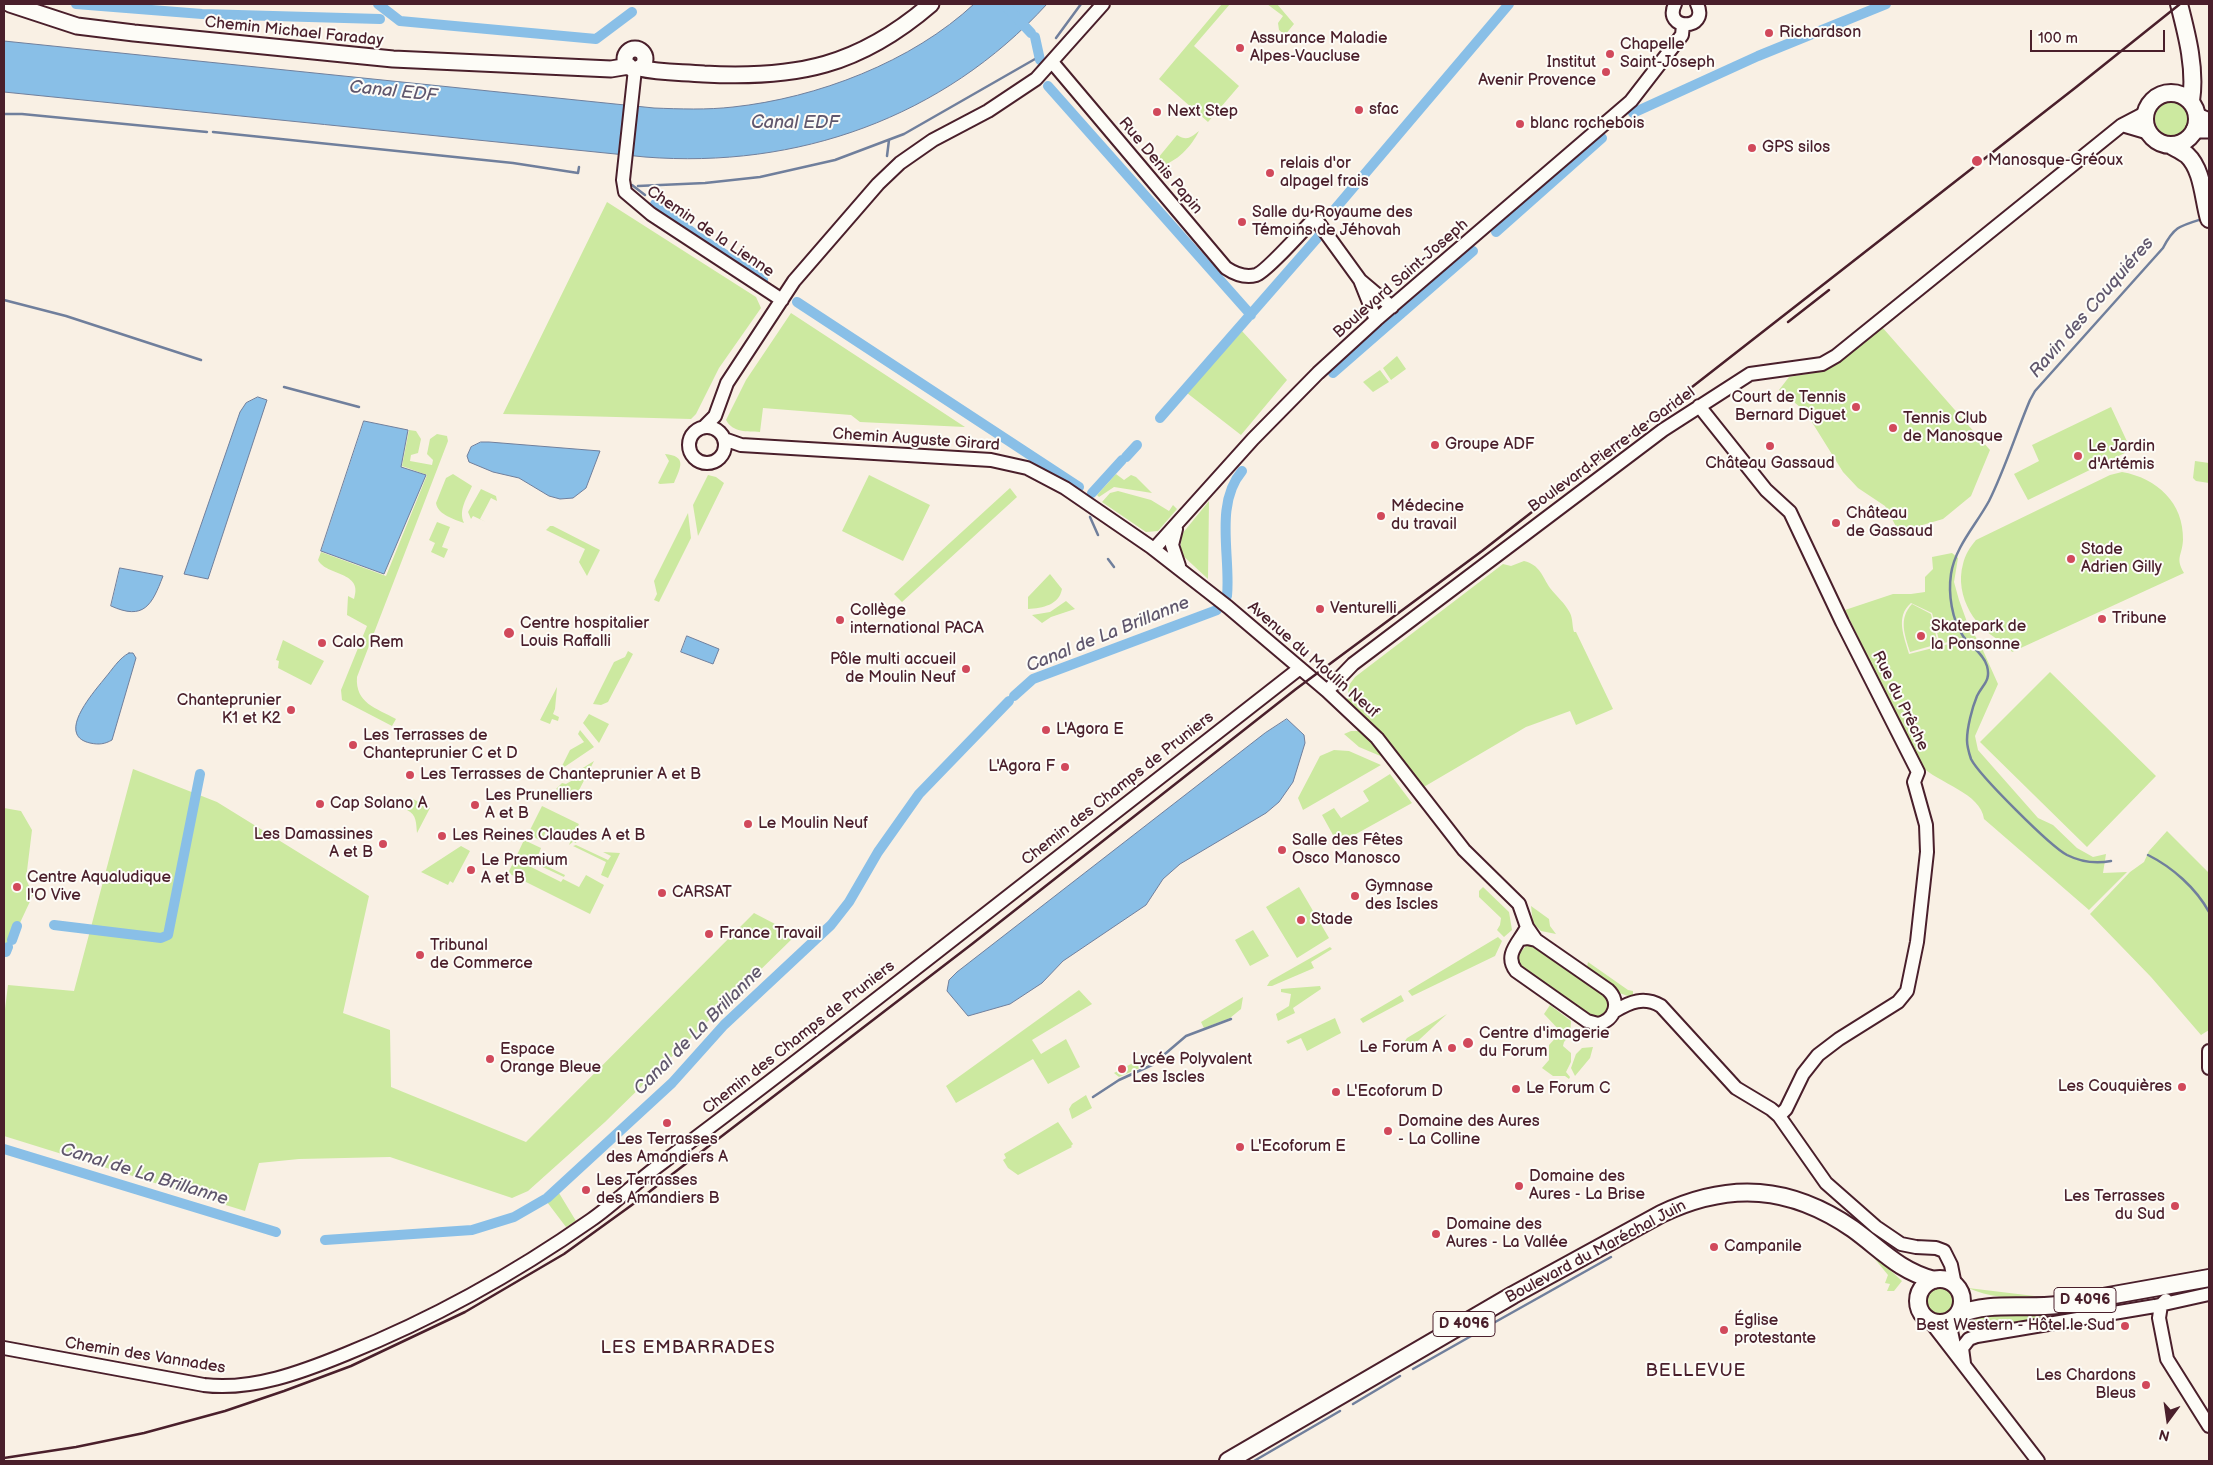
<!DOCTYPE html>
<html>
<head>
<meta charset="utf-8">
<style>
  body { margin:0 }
  #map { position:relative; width:2213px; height:1465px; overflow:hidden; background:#f9f0e4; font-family:"Balsamiq Sans",sans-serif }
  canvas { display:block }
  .frame { position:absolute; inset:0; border:5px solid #4a1f2b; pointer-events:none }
  .north { position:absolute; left:2143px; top:1395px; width:50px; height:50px; -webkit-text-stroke:4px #fdfcf7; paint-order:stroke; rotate:194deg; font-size:14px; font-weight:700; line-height:20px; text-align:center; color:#4a1f2b }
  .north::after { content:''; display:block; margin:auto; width:18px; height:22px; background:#4a1f2b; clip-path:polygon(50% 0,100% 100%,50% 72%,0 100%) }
  .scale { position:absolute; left:2030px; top:30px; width:135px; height:22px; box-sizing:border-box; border:2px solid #4a1f2b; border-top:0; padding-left:6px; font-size:15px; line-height:18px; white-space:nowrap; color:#4a1f2b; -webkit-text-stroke:4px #fdfcf7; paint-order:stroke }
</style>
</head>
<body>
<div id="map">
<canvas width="2213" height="1465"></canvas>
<div class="frame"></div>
<div class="north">N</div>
<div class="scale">100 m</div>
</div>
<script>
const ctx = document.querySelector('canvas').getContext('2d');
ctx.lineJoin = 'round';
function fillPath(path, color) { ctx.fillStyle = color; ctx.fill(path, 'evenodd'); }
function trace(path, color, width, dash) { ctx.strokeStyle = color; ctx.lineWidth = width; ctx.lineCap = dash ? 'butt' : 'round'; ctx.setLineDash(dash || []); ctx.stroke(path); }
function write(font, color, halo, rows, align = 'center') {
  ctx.font = font + ' "Balsamiq Sans",sans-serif'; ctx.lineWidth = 4; ctx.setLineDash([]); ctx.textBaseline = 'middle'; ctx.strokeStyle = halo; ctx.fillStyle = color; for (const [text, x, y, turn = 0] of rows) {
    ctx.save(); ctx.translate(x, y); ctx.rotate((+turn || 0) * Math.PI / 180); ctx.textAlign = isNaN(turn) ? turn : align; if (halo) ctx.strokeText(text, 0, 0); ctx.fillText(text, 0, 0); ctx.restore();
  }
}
const green = new Path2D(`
  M1222 4H1230L1194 46 1239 86 1208 122 1159 79Z
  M1267 4H1277L1294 24 1285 35 1279 30 1278 23 1283 16Z
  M2155 119a17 17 0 1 1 34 0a17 17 0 1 1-34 0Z
  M1199 131C1191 147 1177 162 1160 166L1144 153 1153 158H1158L1177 135C1187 141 1190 138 1199 131Z
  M607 202 756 297 761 308 719 368 696 414 691 419 503 414Z
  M791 313 965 427 860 422 851 415 763 408 760 432C747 431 733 433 726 420L746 380Z
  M1882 327 1990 450 1971 496 1943 519 1899 532 1885 506 1858 488 1843 472 1805 411 1779 390 1789 377 1825 371Z
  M1242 331 1287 380 1241 435 1187 393Z
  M1397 356 1406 369 1391 380 1383 368Z
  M1380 370 1389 382 1373 392 1363 382Z
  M2111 407 2131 450 2028 500 2014 474 2039 461 2032 445Z
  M409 430 416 431 421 439 418 453 411 455 410 461 432 465 433 460 427 454 430 439 437 434 447 436 448 441 357 677C355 703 376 708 396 719L392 726 342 700 341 690 367 626 347 615 348 596 354 599C364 571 326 576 318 560L321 552 386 576 427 475 402 466Z
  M665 454C687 456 681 467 674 483L660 484 658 483 669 461Z
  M2195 461 2209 463V483L2196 481 2193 478Z
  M2122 472C2157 478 2184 503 2183 540 2182 557 2175 557 2184 573L2012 652 2006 643C1976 632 1954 596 1963 564 1965 555 1970 547 1976 540L2110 475Z
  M453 474 472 486C467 498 458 510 464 523 454 519 438 515 436 503L446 478Z
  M1116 474 1124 480 1131 475 1136 477 1152 493 1114 487 1099 497 1097 495Z
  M708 475 716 477 724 483 698 536 693 505Z
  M869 475 930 505 903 561 842 531Z
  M1010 488 1017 497 902 602 894 594Z
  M481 489 496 496 497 501 491 498 480 519 486 522 473 516 471 519 468 512Z
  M1118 491 1151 500 1169 511 1173 505 1177 509 1158 531 1146 532 1102 502 1110 493Z
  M1209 501 1208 579 1180 553 1182 534Z
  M688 513 691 538 659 602 654 600 657 594 654 581Z
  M437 522 450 527 442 547 448 549 444 558 431 552 435 543 429 540Z
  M550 526H553L600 550 587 576 579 562 585 549 546 530Z
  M1952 553 1958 558 1954 582 1959 600 1967 622 1981 646 1998 684 1975 736 1978 750 2038 818 2053 825 2077 848 2093 857 2106 854 2103 873 2127 872 2089 910 1984 819C1981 793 1938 783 1921 766L1845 610 1893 594H1911L1925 592V577L1933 569 1932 557ZM1911 603 1932 613 1940 644 1956 640 1957 642 1909 654C1904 636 1895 617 1911 603Z
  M1524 561C1540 565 1542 576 1550 588 1557 597 1565 603 1570 613 1573 619 1572 626 1574 632H1576L1613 709 1576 725 1570 711 1526 727 1422 788 1347 702 1349 685 1355 677 1503 564 1511 566Z
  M1050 574 1062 589C1059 605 1043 608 1028 609V597Z
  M1066 601 1075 609 1051 617 1042 623 1032 615 1050 612Z
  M1912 604 1931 614 1938 644 1910 652C1905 635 1898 619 1912 604Z
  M283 640 324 661 311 685 278 668 279 661 276 660Z
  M628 651 633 654 608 702 601 705 593 704 614 662 625 657Z
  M2050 672 2156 776 2087 847 1980 742Z
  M557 687 555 709 553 714 559 717 558 721 552 719 550 724 540 720Z
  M589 714 609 724 599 743 583 723Z
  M580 730 594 747 560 770 570 750 584 742 578 734Z
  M1351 731H1364L1390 760 1359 747 1344 734Z
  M1334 750 1349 751 1381 765 1303 810 1298 798 1320 756Z
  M594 761 575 798 556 789 562 783 566 784 578 777V771Z
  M133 769 217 802 369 896 343 1013 390 1030 391 1087 526 1142 754 913 796 935 605 1122 528 1191 512 1198 390 1157 299 1159 259 1163 245 1211 4 1136V1017L8 985 74 991Z
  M1390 774 1412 803 1338 844 1322 815 1334 808 1341 818 1369 801 1363 791Z
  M413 799 430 808 417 833C416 823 417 815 407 810Z
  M542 806 579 824 574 834 582 839 575 843 574 841 569 845 571 840 548 828 541 841 528 834Z
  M4 808 21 811 32 830 26 879 33 895 4 957Z
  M2167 831 2209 873V1030L2201 1035 2151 977 2090 914 2130 872 2144 862 2149 851Z
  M524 840 541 848 536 861 565 875 564 877 517 855Z
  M576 845 608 860 611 856 603 852 620 853 608 878 601 875 606 862 573 846Z
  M461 846 470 851 453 883 450 881 448 885 421 872Z
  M515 859 561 882 563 879 579 887 586 875 604 885 590 914 508 873Z
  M1299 887 1329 938 1297 958 1266 907Z
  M1483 887 1509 912 1512 930 1504 937 1497 930 1500 925 1501 918 1479 897V891Z
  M1531 906 1549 919 1550 926 1556 934 1541 931 1533 923Z
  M1253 930 1269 956 1250 966 1235 940Z
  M1498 937 1502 941 1495 956 1412 996 1408 991Z
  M1527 945C1541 945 1599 987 1607 999 1610 1004 1608 1009 1605 1013 1601 1018 1596 1018 1591 1016L1520 966 1517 956Z
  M1330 947 1332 949 1311 962 1314 968 1272 986H1267L1270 981Z
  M1588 962 1628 990 1633 991V998L1617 992 1589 970 1587 967Z
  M1320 986 1321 989 1293 1008 1295 1013 1278 1021 1276 1014 1289 1006 1291 994 1281 992V989Z
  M1079 990 1092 1004 1032 1040 1041 1054 1066 1039 1080 1067 1048 1084 1033 1059 956 1103 946 1086Z
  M1401 995 1404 1001 1363 1023 1360 1019Z
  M1243 997 1241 1009 1230 1018 1204 1028 1201 1022Z
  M1550 1005 1571 1021 1570 1035 1564 1042 1563 1046 1571 1053V1062L1566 1072 1570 1077 1569 1079 1565 1076H1553L1542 1068 1549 1060V1045L1561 1032 1544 1014Z
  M1447 1014 1407 1051 1402 1045 1407 1038Z
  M1335 1018 1341 1033 1307 1051 1301 1038 1288 1044 1286 1041Z
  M1593 1047 1590 1058 1575 1076 1571 1068 1576 1054 1582 1048Z
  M1146 1056 1149 1064 1119 1077 1114 1073Z
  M1086 1095 1092 1108 1072 1119 1069 1109 1072 1104Z
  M1058 1122 1073 1144 1071 1146 1072 1147 1018 1175 1008 1168 1003 1160 1006 1158 1004 1154Z
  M559 1193 576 1221 566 1227 547 1202Z
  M1865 1247 1902 1281 1894 1291H1887L1890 1284 1885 1283 1888 1275Z
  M1926 1301a15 15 0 1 1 30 0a15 15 0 1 1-30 0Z
  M1968 1288 2051 1298C2022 1298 1996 1300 1968 1288Z
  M2020 1313 2063 1317 1969 1333V1328L1980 1314Z`);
const water = new Path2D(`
  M974 4H1047C943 118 797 169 645 157L4 92V41L654 108C680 109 707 110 733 107 817 98 912 62 974 4Z
  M258 397 267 400 208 579 184 574 240 412 246 403Z
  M364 421 408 430 401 467 426 475 384 574 321 551Z
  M481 442H489L600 451 586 488 573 498 560 499 549 496 519 478 493 472 469 462 467 456 471 447Z
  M120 568 163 576C152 605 144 621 111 606Z
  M687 636 719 649 713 664 681 652Z
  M129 653H133L136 658 112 740C105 744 99 745 90 743 55 735 94 692 105 678 112 670 119 658 129 653Z
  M1287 719 1304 735 1305 743 1293 782 1279 802 1266 813 1180 864 1163 879 1146 905 1063 961 1042 983 1010 1004 968 1016 947 991 949 980 957 972 1265 733Z`);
const stream = new Path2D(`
  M1056 38 1081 4
  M4 114H22L207 132
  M213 132 513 163 578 173 579 167
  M887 156 889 140
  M632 185 645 195
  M638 186 705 183 760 177 835 160 904 134 1035 59
  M4 300 66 316 201 360
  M284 387 359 407
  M1090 517 1098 535
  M1108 559 1114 567
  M2148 855C2172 867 2196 888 2209 912
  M2111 861C2095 864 2081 862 2067 855 2050 846 1979 775 1971 759 1969 753 1967 746 1967 740 1967 728 1972 708 1977 696 1983 684 1991 681 1987 666 1984 654 1970 646 1963 636 1952 620 1948 594 1951 574 1955 547 1976 525 1989 501 2005 469 2016 433 2030 400L2035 391 2163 248C2174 227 2179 226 2202 219
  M1093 1097 1119 1080 1152 1065 1186 1036 1231 1019
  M1481 1330 1611 1257
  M1413 1369 1480 1331
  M1353 1404 1400 1376
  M1254 1461 1340 1411`);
const canal = new Path2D(`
  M76 4 202 14 380 19
  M378 4 400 21 596 39 632 12
  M1004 4 1031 33
  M1035 37 1040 60
  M1048 86 1251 315
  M1633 113 1758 56 1886 4
  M655 204 697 236 763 280
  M1335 209 1509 4
  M1496 232 1602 138
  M797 302 1079 487
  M1333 373 1473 251
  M1160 418 1319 236
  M1126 457 1137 445
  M1092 493 1122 460
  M1227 596C1231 557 1214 504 1242 471
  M1014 696 1033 679 1217 610
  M54 925 161 938 168 935 200 774
  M12 940 17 926
  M6 952 8 947
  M4 1149 276 1232
  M325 1240 472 1230 514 1217 547 1198 672 1083 724 1025 831 925 849 902 878 852 919 794 1009 701`);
const tertiary = new Path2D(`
  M1675 4C1662 31 1710 31 1697 4
  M1052 62 1226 268C1235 274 1245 278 1256 275 1266 272 1305 228 1315 218L1360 280 1376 320
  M635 69 623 180 625 192 651 214 782 300
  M2122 125 2149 133
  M1360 280 1392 307
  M1699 406 1766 490 1790 512 1842 622 1918 772 1914 782 1926 825 1927 852 1917 942 1907 991 1898 1002 1839 1039 1818 1055 1803 1074 1786 1109 1779 1116
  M689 445a18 18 0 1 1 36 0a18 18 0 1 1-36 0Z
  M704 427 715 416 727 383 794 281 878 184 900 163 933 140 988 111 1036 79 1103 4
  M724 439 741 445 991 460 1027 468 1065 488 1151 547 1228 607 1327 691 1377 738 1464 850 1519 904 1527 927 1536 940
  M1176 529 1172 545 1179 566
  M1154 549 1253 439 1318 373 1376 320 1631 101 1682 35 1683 25
  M1327 691 1353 664 1663 430 1750 374 1822 364 1836 356 2122 125 2145 113
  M1521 939 1527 938 1536 940 1608 990C1621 1002 1615 1020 1598 1024L1587 1021 1516 971C1503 954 1520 942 1527 927
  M1615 1011C1630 1002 1644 996 1661 1006L1736 1088 1771 1109 1779 1116 1826 1183 1876 1227 1901 1244 1916 1247 1936 1248 1944 1251 1951 1265 1955 1285
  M2209 1051V1068
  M2166 1300 2161 1305 2159 1318 2167 1359 2209 1426
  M1953 1319 1951 1331 1955 1350
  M1930 1321 2038 1461
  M4 1348 204 1385C252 1391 302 1372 346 1354 433 1319 514 1274 591 1220 614 1204 635 1183 658 1166 751 1097 842 1026 933 955 1055 859 1177 763 1300 668
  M1964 1363 1962 1348 1969 1339 1977 1336 2155 1306 2209 1294`);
const secondary = new Path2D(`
  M10 4 77 26 134 33 393 59 611 69 629 66
  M625 59a10 10 0 1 1 20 0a10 10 0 1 1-20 0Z
  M639 68C661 73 682 72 704 74 797 79 859 66 931 4
  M2197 116 2209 121
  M2194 130H2209`);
const primary = new Path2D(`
  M2179 4C2187 35 2196 69 2191 101
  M2145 119a26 26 0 1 1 52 0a26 26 0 1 1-52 0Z
  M2170 145C2175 148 2182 151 2187 155 2203 170 2203 199 2209 219
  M1918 1301a22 22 0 1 1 44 0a22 22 0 1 1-44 0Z
  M1957 1315C1989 1301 2024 1309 2058 1305L2209 1278
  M1228 1461 1513 1295 1661 1214C1730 1181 1791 1186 1853 1229 1882 1250 1898 1270 1934 1280`);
const rail = new Path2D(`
  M1788 322 1829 290
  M4 1458 76 1447 144 1433 225 1411 284 1391 351 1366 465 1312 564 1254 636 1202 972 944 1296 689 1482 551 2075 88 2180 4`);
const markers = [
  [1769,33,5,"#d1495b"],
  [1240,48,5,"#d1495b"],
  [1610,54,5,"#d1495b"],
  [1606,72,5,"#d1495b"],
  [1359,110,5,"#d1495b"],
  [1157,112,5,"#d1495b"],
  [1520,124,5,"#d1495b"],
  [1752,148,5,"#d1495b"],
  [1977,161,6,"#d1495b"],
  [1270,173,5,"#d1495b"],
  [1242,222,5,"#d1495b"],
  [1856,407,5,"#d1495b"],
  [1893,428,5,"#d1495b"],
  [1435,445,5,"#d1495b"],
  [1770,446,5,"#d1495b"],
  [2078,456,5,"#d1495b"],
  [1381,516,5,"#d1495b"],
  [1836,523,5,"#d1495b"],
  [2071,559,5,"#d1495b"],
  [1320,609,5,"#d1495b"],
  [2102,619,5,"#d1495b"],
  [840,620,5,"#d1495b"],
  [509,633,6,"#d1495b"],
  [1921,636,5,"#d1495b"],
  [322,643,5,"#d1495b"],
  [966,669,5,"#d1495b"],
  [291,710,5,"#d1495b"],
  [1046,730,5,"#d1495b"],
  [353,745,5,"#d1495b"],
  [1065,767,5,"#d1495b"],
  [410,775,5,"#d1495b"],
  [320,804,5,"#d1495b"],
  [475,805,5,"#d1495b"],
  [748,824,5,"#d1495b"],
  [442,836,5,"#d1495b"],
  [383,844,5,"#d1495b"],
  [1282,850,5,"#d1495b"],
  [471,870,5,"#d1495b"],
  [17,887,5,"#d1495b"],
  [662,893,5,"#d1495b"],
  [1355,896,5,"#d1495b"],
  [1301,920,5,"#d1495b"],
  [709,934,5,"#d1495b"],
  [420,955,5,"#d1495b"],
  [1468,1043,6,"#d1495b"],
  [1452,1048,5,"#d1495b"],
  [490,1059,5,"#d1495b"],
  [1122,1069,5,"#d1495b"],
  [2182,1087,5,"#d1495b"],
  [1516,1089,5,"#d1495b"],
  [1336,1092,5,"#d1495b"],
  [667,1123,5,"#d1495b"],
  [1388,1131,5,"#d1495b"],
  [1240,1147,5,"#d1495b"],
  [1519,1186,5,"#d1495b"],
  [586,1190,5,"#d1495b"],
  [2175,1206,5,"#d1495b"],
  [1436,1234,5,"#d1495b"],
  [1714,1247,5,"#d1495b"],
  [2125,1326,5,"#d1495b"],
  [1724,1330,5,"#d1495b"],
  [2146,1385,5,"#d1495b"]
];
const shields = [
  [2085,1300,62],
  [1464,1324,62]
];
const shieldNames = [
  ["D 4096",2085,1300],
  ["D 4096",1464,1324]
];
const streetNames = [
  ["Chemin Michael Faraday",294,32,6],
  ["Rue Denis Papin",1160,166,50],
  ["Chemin de la Lienne",710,232,34],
  ["Boulevard Saint-Joseph",1401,279,-41],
  ["Chemin Auguste Girard",916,440,4],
  ["Boulevard Pierre de Garidel",1612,450,-36],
  ["Avenue du Moulin Neuf",1313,660,41],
  ["Rue du Prêche",1900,701,64],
  ["Chemin des Champs de Pruniers",1118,789,-38],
  ["Chemin des Champs de Pruniers",799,1038,-38],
  ["Boulevard du Maréchal Juin",1596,1252,-28],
  ["Chemin des Vannades",145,1356,9]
];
const poiNames = [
  ["Richardson",1779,33],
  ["Assurance Maladie",1250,39],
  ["Alpes-Vaucluse",1250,57],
  ["Chapelle",1620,45],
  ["Saint-Joseph",1620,63],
  ["Institut",1596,63,"right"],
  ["Avenir Provence",1596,81,"right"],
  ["sfac",1369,110],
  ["Next Step",1167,112],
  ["blanc rochebois",1530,124],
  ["GPS silos",1762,148],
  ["Manosque-Gréoux",1988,161],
  ["relais d'or",1280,164],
  ["alpagel frais",1280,182],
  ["Salle du Royaume des",1252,213],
  ["Témoins de Jéhovah",1252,231],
  ["Court de Tennis",1846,398,"right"],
  ["Bernard Diguet",1846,416,"right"],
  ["Tennis Club",1903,419],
  ["de Manosque",1903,437],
  ["Groupe ADF",1445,445],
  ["Le Jardin",2088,447],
  ["d'Artémis",2088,465],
  ["Château Gassaud",1770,464,"center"],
  ["Médecine",1391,507],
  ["du travail",1391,525],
  ["Château",1846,514],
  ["de Gassaud",1846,532],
  ["Stade",2081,550],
  ["Adrien Gilly",2081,568],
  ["Venturelli",1330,609],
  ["Collège",850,611],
  ["international PACA",850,629],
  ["Tribune",2112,619],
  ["Centre hospitalier",520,624],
  ["Louis Raffalli",520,642],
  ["Skatepark de",1931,627],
  ["la Ponsonne",1931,645],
  ["Calo Rem",332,643],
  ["Pôle multi accueil",956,660,"right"],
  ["de Moulin Neuf",956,678,"right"],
  ["Chanteprunier",281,701,"right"],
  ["K1 et K2",281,719,"right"],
  ["L'Agora E",1056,730],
  ["Les Terrasses de",363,736],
  ["Chanteprunier C et D",363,754],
  ["L'Agora F",1055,767,"right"],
  ["Les Terrasses de Chanteprunier A et B",420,775],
  ["Les Prunelliers",485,796],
  ["A et B",485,814],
  ["Cap Solano A",330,804],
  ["Le Moulin Neuf",758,824],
  ["Les Damassines",373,835,"right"],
  ["A et B",373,853,"right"],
  ["Les Reines Claudes A et B",452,836],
  ["Salle des Fêtes",1292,841],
  ["Osco Manosco",1292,859],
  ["Le Premium",481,861],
  ["A et B",481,879],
  ["Centre Aqualudique",27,878],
  ["l'O Vive",27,896],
  ["Gymnase",1365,887],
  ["des Iscles",1365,905],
  ["CARSAT",672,893],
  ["Stade",1311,920],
  ["France Travail",719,934],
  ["Tribunal",430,946],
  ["de Commerce",430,964],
  ["Centre d'imagerie",1479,1034],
  ["du Forum",1479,1052],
  ["Le Forum A",1442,1048,"right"],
  ["Espace",500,1050],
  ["Orange Bleue",500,1068],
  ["Lycée Polyvalent",1132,1060],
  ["Les Iscles",1132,1078],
  ["Les Couquières",2172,1087,"right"],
  ["Le Forum C",1526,1089],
  ["L'Ecoforum D",1346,1092],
  ["Domaine des Aures",1398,1122],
  ["- La Colline",1398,1140],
  ["Les Terrasses",667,1140,"center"],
  ["des Amandiers A",667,1158,"center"],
  ["L'Ecoforum E",1250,1147],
  ["Domaine des",1529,1177],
  ["Aures - La Brise",1529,1195],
  ["Les Terrasses",596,1181],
  ["des Amandiers B",596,1199],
  ["Les Terrasses",2165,1197,"right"],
  ["du Sud",2165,1215,"right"],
  ["Domaine des",1446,1225],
  ["Aures - La Vallée",1446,1243],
  ["Campanile",1724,1247],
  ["Église",1734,1321],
  ["protestante",1734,1339],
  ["Best Western - Hôtel le Sud",2115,1326,"right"],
  ["Les Chardons",2136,1376,"right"],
  ["Bleus",2136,1394,"right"]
];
const waterNames = [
  ["Canal EDF",393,92,6],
  ["Canal EDF",795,123],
  ["Ravin des Couquiéres",2092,308,-49],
  ["Canal de La Brillanne",1108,635,-22],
  ["Canal de La Brillanne",699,1031,-45],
  ["Canal de La Brillanne",144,1175,17]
];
const neighbourhoodNames = [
  ["LES EMBARRADES",688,1348],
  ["BELLEVUE",1696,1371]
];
fillPath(green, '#cce9a0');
fillPath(water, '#89bfe7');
trace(water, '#707f9c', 1);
trace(stream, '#707f9c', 2.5);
trace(canal, '#89bfe7', 10);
trace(tertiary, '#4a1f2b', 16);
trace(secondary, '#4a1f2b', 19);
trace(primary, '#4a1f2b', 20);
trace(tertiary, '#fdfcf7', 12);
trace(secondary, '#fdfcf7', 15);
trace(primary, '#fdfcf7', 16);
trace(rail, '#4a1f2b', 2.5);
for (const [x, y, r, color] of markers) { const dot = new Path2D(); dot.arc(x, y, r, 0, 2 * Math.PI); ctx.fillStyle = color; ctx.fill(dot); trace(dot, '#fdfcf7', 2); }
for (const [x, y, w] of shields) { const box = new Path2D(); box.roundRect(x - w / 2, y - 12.5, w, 25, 4); ctx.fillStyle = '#fdfcf7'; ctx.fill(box); trace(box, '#4a1f2b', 1); }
write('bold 15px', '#4a1f2b', null, shieldNames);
write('16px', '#4a1f2b', '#fdfcf7', streetNames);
write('16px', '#4a1f2b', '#fdfcf7', poiNames, 'left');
write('italic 18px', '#60576d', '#fdfcf7', waterNames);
ctx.letterSpacing = '1px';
write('18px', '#4a1f2b', '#fdfcf7', neighbourhoodNames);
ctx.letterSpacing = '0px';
</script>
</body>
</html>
